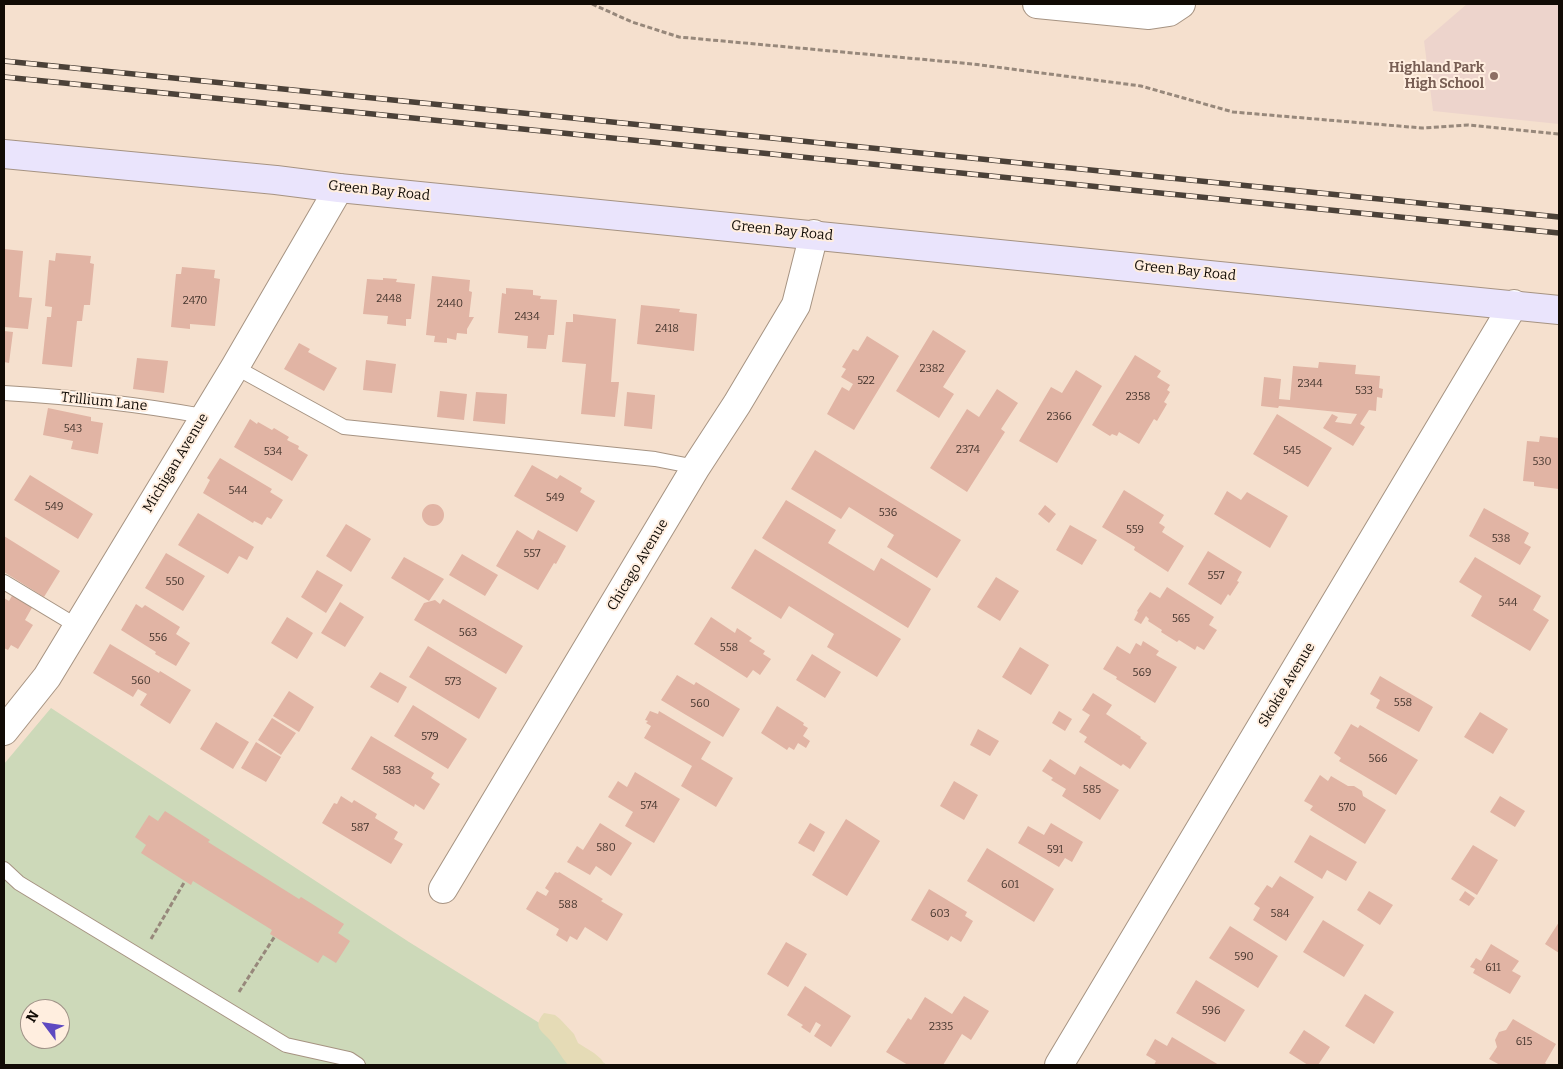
<!DOCTYPE html>
<html>
<head>
<meta charset="utf-8">
<style>
  body { margin:0 }
  #map { position:relative; width:1563px; height:1069px; overflow:hidden; background:#f5e0ce; font-family:Bitter,serif }
  canvas { display:block }
  .frame { position:absolute; inset:0; border:5px solid #110b05; pointer-events:none }
  .north { position:absolute; left:20px; top:999px; width:50px; height:50px; box-sizing:border-box; background:#ffeedf; border:1px solid #a09388; border-radius:50%; rotate:301deg; font-size:14px; font-weight:700; line-height:20px; text-align:center; color:#110b05 }
  .north::after { content:''; display:block; margin:auto; width:18px; height:22px; background:#5e49c1; clip-path:polygon(50% 0,100% 100%,50% 72%,0 100%) }
</style>
</head>
<body>
<div id="map">
<canvas width="1563" height="1069"></canvas>
<div class="frame"></div>
<div class="north">N</div>
</div>
<script>
const ctx = document.querySelector('canvas').getContext('2d');
ctx.lineJoin = 'round';
function fillPath(path, color) { ctx.fillStyle = color; ctx.fill(path, 'evenodd'); }
function trace(path, color, width, dash) { ctx.strokeStyle = color; ctx.lineWidth = width; ctx.lineCap = dash ? 'butt' : 'round'; ctx.setLineDash(dash || []); ctx.stroke(path); }
function write(font, color, halo, rows, align = 'center') {
  ctx.font = font + ' Bitter,serif'; ctx.lineWidth = 4; ctx.setLineDash([]); ctx.textBaseline = 'middle'; ctx.strokeStyle = halo; ctx.fillStyle = color; for (const [text, x, y, turn = 0] of rows) {
    ctx.save(); ctx.translate(x, y); ctx.rotate((+turn || 0) * Math.PI / 180); ctx.textAlign = isNaN(turn) ? turn : align; if (halo) ctx.strokeText(text, 0, 0); ctx.fillText(text, 0, 0); ctx.restore();
  }
}
const education = new Path2D(`
  M1467 4H1559V124L1433 111 1424 41Z`);
const green = new Path2D(`
  M51 708 409 942 607 1065H4V764ZM30 1009H60V1039H30Z`);
const sand = new Path2D(`
  M544 1013 555 1015 560 1019 574 1034 578 1043 594 1053 601 1059 605 1065H568C561 1057 556 1047 549 1039 540 1030 533 1026 544 1013Z`);
const building = new Path2D(`
  M4 249 23 251 19 297 32 298 28 329 4 327Z
  M56 253 91 256 90 263 94 264 90 305H84L82 321H77L72 367 42 364 47 317H51L52 307 45 306 49 260 55 261Z
  M182 267 215 270 214 278 220 279 215 326 190 324V329L171 327 176 274H181Z
  M432 276 470 280 469 291 472 292 469 317H474L467 329V334L457 333 456 340 447 338V343L434 342 435 336 426 335Z
  M383 278 397 279 396 282 415 284 411 319H406V326L387 324 388 316 363 314 367 279 383 280Z
  M506 288 533 290V295L541 296 540 299 557 300 554 335H548L546 349 527 348 528 336 498 333 502 293 506 294Z
  M641 305 680 309 679 312 697 314 694 351 637 344Z
  M573 314 616 319 611 382H619L615 417 581 414 586 364 562 362 566 322H573Z
  M933 330 966 351 943 387 954 394 939 418 896 391Z
  M4 331 13 332 9 363 4 362Z
  M867 336 899 356 854 430 827 414 842 387 849 391 853 384 841 377 846 369 842 367 853 349 858 351Z
  M299 343 310 349 308 352 337 368 324 391 284 369Z
  M1135 355 1161 371 1157 377 1170 385 1167 390 1170 392 1164 402 1167 404 1157 421 1154 419 1139 444 1119 432 1117 436 1112 434 1110 436 1092 425Z
  M137 358 168 361 164 393 133 389Z
  M366 360 396 364 392 393 363 390Z
  M1319 362 1356 365 1355 374 1380 376 1379 388 1383 389 1382 398 1377 397 1376 411 1369 410 1360 424 1365 427 1353 446 1323 428 1332 414 1338 417 1335 422 1351 424 1357 414 1279 406 1278 408 1261 406 1264 377 1281 379 1279 399 1290 400 1293 366 1318 368Z
  M1076 370 1102 386 1057 463 1019 441 1051 387 1062 393Z
  M997 389 1018 403 1001 429 1005 432 967 492 930 468 967 409 979 417Z
  M440 391 467 394 464 420 437 417Z
  M476 392 507 394 505 424 473 421Z
  M627 392 655 395 652 429 624 426Z
  M48 408 91 417V421L103 423 98 454 71 449 73 441 43 435Z
  M1277 414 1332 448 1308 487 1253 454Z
  M250 419 257 424 258 422 272 430 274 428 289 437 287 440 299 446 298 449 308 455 292 481 234 447Z
  M1540 436 1559 438V489L1534 486V482L1523 481 1527 441 1539 442Z
  M815 450 961 540 937 578 887 547 894 535 849 507 841 519 791 489Z
  M220 458 272 489 270 492 283 500 271 519 267 517 262 525 254 521 253 523 203 493 210 480 207 478Z
  M532 465 557 479 560 475 582 488 580 492 595 501 577 532 514 496Z
  M30 475 93 514 78 539 14 500Z
  M1124 490 1164 515 1159 523 1165 527 1162 532 1184 546 1168 572 1134 550 1135 547 1102 527Z
  M1227 491 1241 500 1247 492 1288 516 1270 548 1214 514Z
  M786 500 836 530 828 543 874 571 881 558 931 589 908 628 762 538Z
  M422 515a11 11 0 1 1 22 0a11 11 0 1 1-22 0Z
  M1045 505 1056 514 1049 523 1038 514Z
  M1484 508 1529 533 1524 543 1531 547 1520 565 1469 536Z
  M198 513 254 547 247 560 239 556 228 574 178 545Z
  M346 524 371 539 351 572 326 556Z
  M1070 525 1097 540 1082 565 1056 550Z
  M517 530 533 540 538 530 566 546 556 564 554 563 538 590 496 566Z
  M4 536 60 571 44 597 4 572Z
  M755 549 901 639 877 677 827 647 834 634 789 606 781 619 731 588Z
  M1208 551 1242 572 1237 581 1239 582 1230 596 1228 594 1221 605 1188 584Z
  M166 553 205 576 183 611 145 588Z
  M462 554 498 575 485 596 449 575Z
  M404 557 444 579 429 601 391 578Z
  M1475 557 1541 596 1533 610 1549 620 1530 651 1471 616 1482 596 1459 582Z
  M317 570 343 585 326 613 301 597Z
  M996 577 1019 591 1000 621 977 607Z
  M1167 587 1214 617 1209 625 1217 630 1204 650 1197 646 1195 650 1179 640 1177 642 1161 632 1162 630 1148 621 1149 619 1146 616 1141 624 1134 620 1138 612 1137 611 1150 592 1160 598Z
  M13 594 33 606 25 620 33 625 18 649 11 645 8 650 4 648V598L9 601Z
  M443 599 523 646 506 674 414 620 424 603 435 600 440 604Z
  M340 602 364 617 345 647 321 633Z
  M136 604 142 608 145 605 180 627 176 634 190 643 176 666 155 654 156 652 121 630Z
  M287 617 313 633 297 659 271 643Z
  M711 617 735 633 737 628 752 638 749 641 765 651 763 654 771 659 760 675 753 670 747 678 694 644Z
  M1143 641 1159 651 1156 655 1177 667 1155 703 1116 679 1117 677 1103 669 1117 646 1130 654 1136 643 1141 646Z
  M110 644 159 673 160 671 191 690 170 724 140 705 147 694 138 689 133 697 93 673Z
  M428 646 497 688 479 719 409 677Z
  M1020 647 1049 665 1031 695 1002 677Z
  M812 654 841 672 825 698 796 680Z
  M380 672 407 687 398 703 370 687Z
  M677 675 694 685 696 682 740 709 723 737 661 700Z
  M1380 676 1433 707 1419 732 1376 708 1380 700 1370 694Z
  M289 691 314 707 299 732 273 716Z
  M1093 693 1112 705 1106 714 1141 737 1140 738 1147 743 1130 769 1123 764 1121 766 1084 742 1087 737 1079 732 1090 715 1082 710Z
  M413 705 467 739 448 769 394 736Z
  M777 706 804 723 803 725 808 728 803 736 810 741 806 748 798 743 794 750 789 747 787 750 761 733Z
  M650 711 658 714 659 711 711 742 701 759 733 778 716 807 681 786 692 766 644 738 651 726 646 723 648 721 645 720Z
  M1059 711 1072 719 1065 731 1052 723Z
  M1480 712 1508 729 1493 754 1464 737Z
  M272 718 296 733 281 755 258 740Z
  M216 722 249 742 233 769 200 749Z
  M1351 724 1358 728 1360 725 1418 760 1396 795 1339 761 1341 758 1334 753Z
  M978 729 999 741 990 756 970 745Z
  M371 736 434 773 431 778 440 784 424 810 415 804 414 807 351 769Z
  M256 742 281 757 266 782 241 768Z
  M1050 759 1075 775 1080 766 1119 790 1100 820 1062 796 1066 789 1051 780 1053 778 1042 771Z
  M635 772 680 799 654 843 625 826 633 812 608 797 618 781 627 787Z
  M1320 775 1328 781 1331 776 1348 786H1354L1362 791 1363 796 1386 810 1365 844 1310 810 1313 806 1304 801Z
  M954 781 978 795 964 820 940 806Z
  M341 796 352 803 354 800 377 814 375 818 398 832 394 839 403 844 391 864 322 823 334 803 337 804Z
  M1500 796 1525 811 1515 827 1490 812Z
  M165 811 210 840 208 842 299 899 301 897 344 924 338 933 350 941 336 963 323 955 318 963 270 934 272 930 193 881 191 885 141 853 146 845 135 837 149 815 158 821Z
  M846 819 880 841 847 896 812 875Z
  M600 823 632 843 611 876 596 866 590 875 567 862 577 846 583 850Z
  M810 823 825 832 814 852 798 843Z
  M1051 823 1083 842 1072 862 1065 858 1059 867 1018 843 1028 826 1044 835Z
  M1310 835 1357 862 1346 881 1327 870 1322 879 1294 862Z
  M1473 845 1498 860 1477 895 1451 879Z
  M987 848 1054 889 1034 922 967 881Z
  M555 872 558 873 559 872 603 899 601 901 623 914 607 941 585 927 577 940 570 936 567 942 556 935 559 929 526 909 537 891 546 896 549 891 545 888Z
  M1280 876 1314 897 1286 941 1253 920 1260 908 1254 904 1267 885 1272 888Z
  M929 889 967 912 965 916 973 921 961 942 951 936 948 941 911 920Z
  M1369 891 1393 905 1380 925 1357 910Z
  M1465 891 1475 898 1469 906 1459 900Z
  M1323 920 1364 945 1344 977 1303 952Z
  M1559 922V953L1545 944Z
  M1230 926 1278 956 1258 988 1209 958Z
  M786 942 807 954 788 987 767 974Z
  M1491 944 1519 961 1512 971 1521 976 1510 994 1473 973 1475 969 1470 967 1476 958 1481 961Z
  M1196 980 1245 1010 1225 1042 1176 1013Z
  M805 986 851 1016 831 1047 814 1036 821 1025 816 1022 810 1033 801 1027 803 1025 787 1015Z
  M1365 994 1394 1012 1374 1044 1345 1026Z
  M964 996 989 1011 971 1040 962 1034 943 1065H908L886 1052 908 1018 911 1020 925 997 952 1014Z
  M1513 1019 1556 1044 1545 1063 1548 1065H1500L1489 1059 1497 1047 1495 1040 1499 1032 1506 1030Z
  M1304 1030 1330 1047 1318 1065H1308L1289 1053Z
  M1172 1037 1219 1065H1154L1156 1061 1146 1055 1155 1039 1167 1046Z`);
const path = new Path2D(`
  M592 4 632 22 679 37 973 64 1141 86 1233 112 1422 128 1468 125 1559 134
  M151 939 185 881
  M239 992 275 936`);
const lane = new Path2D(`
  M235 367 344 427 655 459 696 467
  M4 393C71 397 137 404 203 416
  M4 582 77 626
  M4 869 19 883 286 1045 349 1059 358 1065`);
const street = new Path2D(`
  M1037 4 1149 15 1169 12 1181 4
  M4 731 47 677 235 367 339 188
  M443 889 696 467 737 404 796 305 814 234
  M1059 1065 1514 304`);
const secondary = new Path2D(`
  M4 154 276 180 339 188 1559 310`);
const rail = new Path2D(`
  M4 61 1559 217
  M4 77 1559 233`);
const markers = [
  [1494,76,5,"#8d6e63"]
];
const numberNames = [
  ["2448",389,299],
  ["2470",195,301],
  ["2440",450,304],
  ["2434",527,317],
  ["2418",667,329],
  ["2382",932,369],
  ["522",866,381],
  ["2344",1310,384],
  ["533",1364,391],
  ["2358",1138,397],
  ["2366",1059,417],
  ["543",73,429],
  ["2374",968,450],
  ["545",1292,451],
  ["534",273,452],
  ["530",1542,462],
  ["544",238,491],
  ["549",555,498],
  ["549",54,507],
  ["536",888,513],
  ["559",1135,530],
  ["538",1501,539],
  ["557",532,554],
  ["557",1216,576],
  ["550",175,582],
  ["544",1508,603],
  ["565",1181,619],
  ["563",468,633],
  ["556",158,638],
  ["558",729,648],
  ["569",1142,673],
  ["560",141,681],
  ["573",453,682],
  ["558",1403,703],
  ["560",700,704],
  ["579",430,737],
  ["566",1378,759],
  ["583",392,771],
  ["585",1092,790],
  ["574",649,806],
  ["570",1347,808],
  ["587",360,828],
  ["580",606,848],
  ["591",1055,850],
  ["601",1010,885],
  ["588",568,905],
  ["603",940,914],
  ["584",1280,914],
  ["590",1244,957],
  ["611",1493,968],
  ["596",1211,1011],
  ["2335",941,1027],
  ["615",1524,1042]
];
const educationNames = [
  ["Highland Park",1484,68],
  ["High School",1484,84]
];
const streetNames = [
  ["Green Bay Road",379,191,6],
  ["Green Bay Road",782,231,6],
  ["Green Bay Road",1185,271,6],
  ["Trillium Lane",104,402,6],
  ["Michigan Avenue",176,463,-59],
  ["Chicago Avenue",638,565,-59],
  ["Skokie Avenue",1287,685,-59]
];
fillPath(education, '#edd4cc');
fillPath(green, '#cdd9b9');
fillPath(sand, '#e5dbb6');
fillPath(building, '#e1b4a4');
trace(lane, '#a69382', 16);
trace(street, '#a69382', 30);
trace(secondary, '#a69382', 30);
trace(path, '#97887b', 3, [5, 2.5]);
trace(lane, '#fff', 14);
trace(street, '#fff', 28);
trace(secondary, '#eae4fc', 28);
trace(rail, '#4b4138', 5.5);
trace(rail, '#ffeedf', 4, [11]);
for (const [x, y, r, color] of markers) { const dot = new Path2D(); dot.arc(x, y, r, 0, 2 * Math.PI); ctx.fillStyle = color; ctx.fill(dot); trace(dot, '#ffeedf', 2); }
write('11px', '#45352d', null, numberNames);
write('bold 14px', '#785e54', '#ffeedf', educationNames, 'right');
write('14px', '#110b05', '#ffeedf', streetNames);
</script>
</body>
</html>
